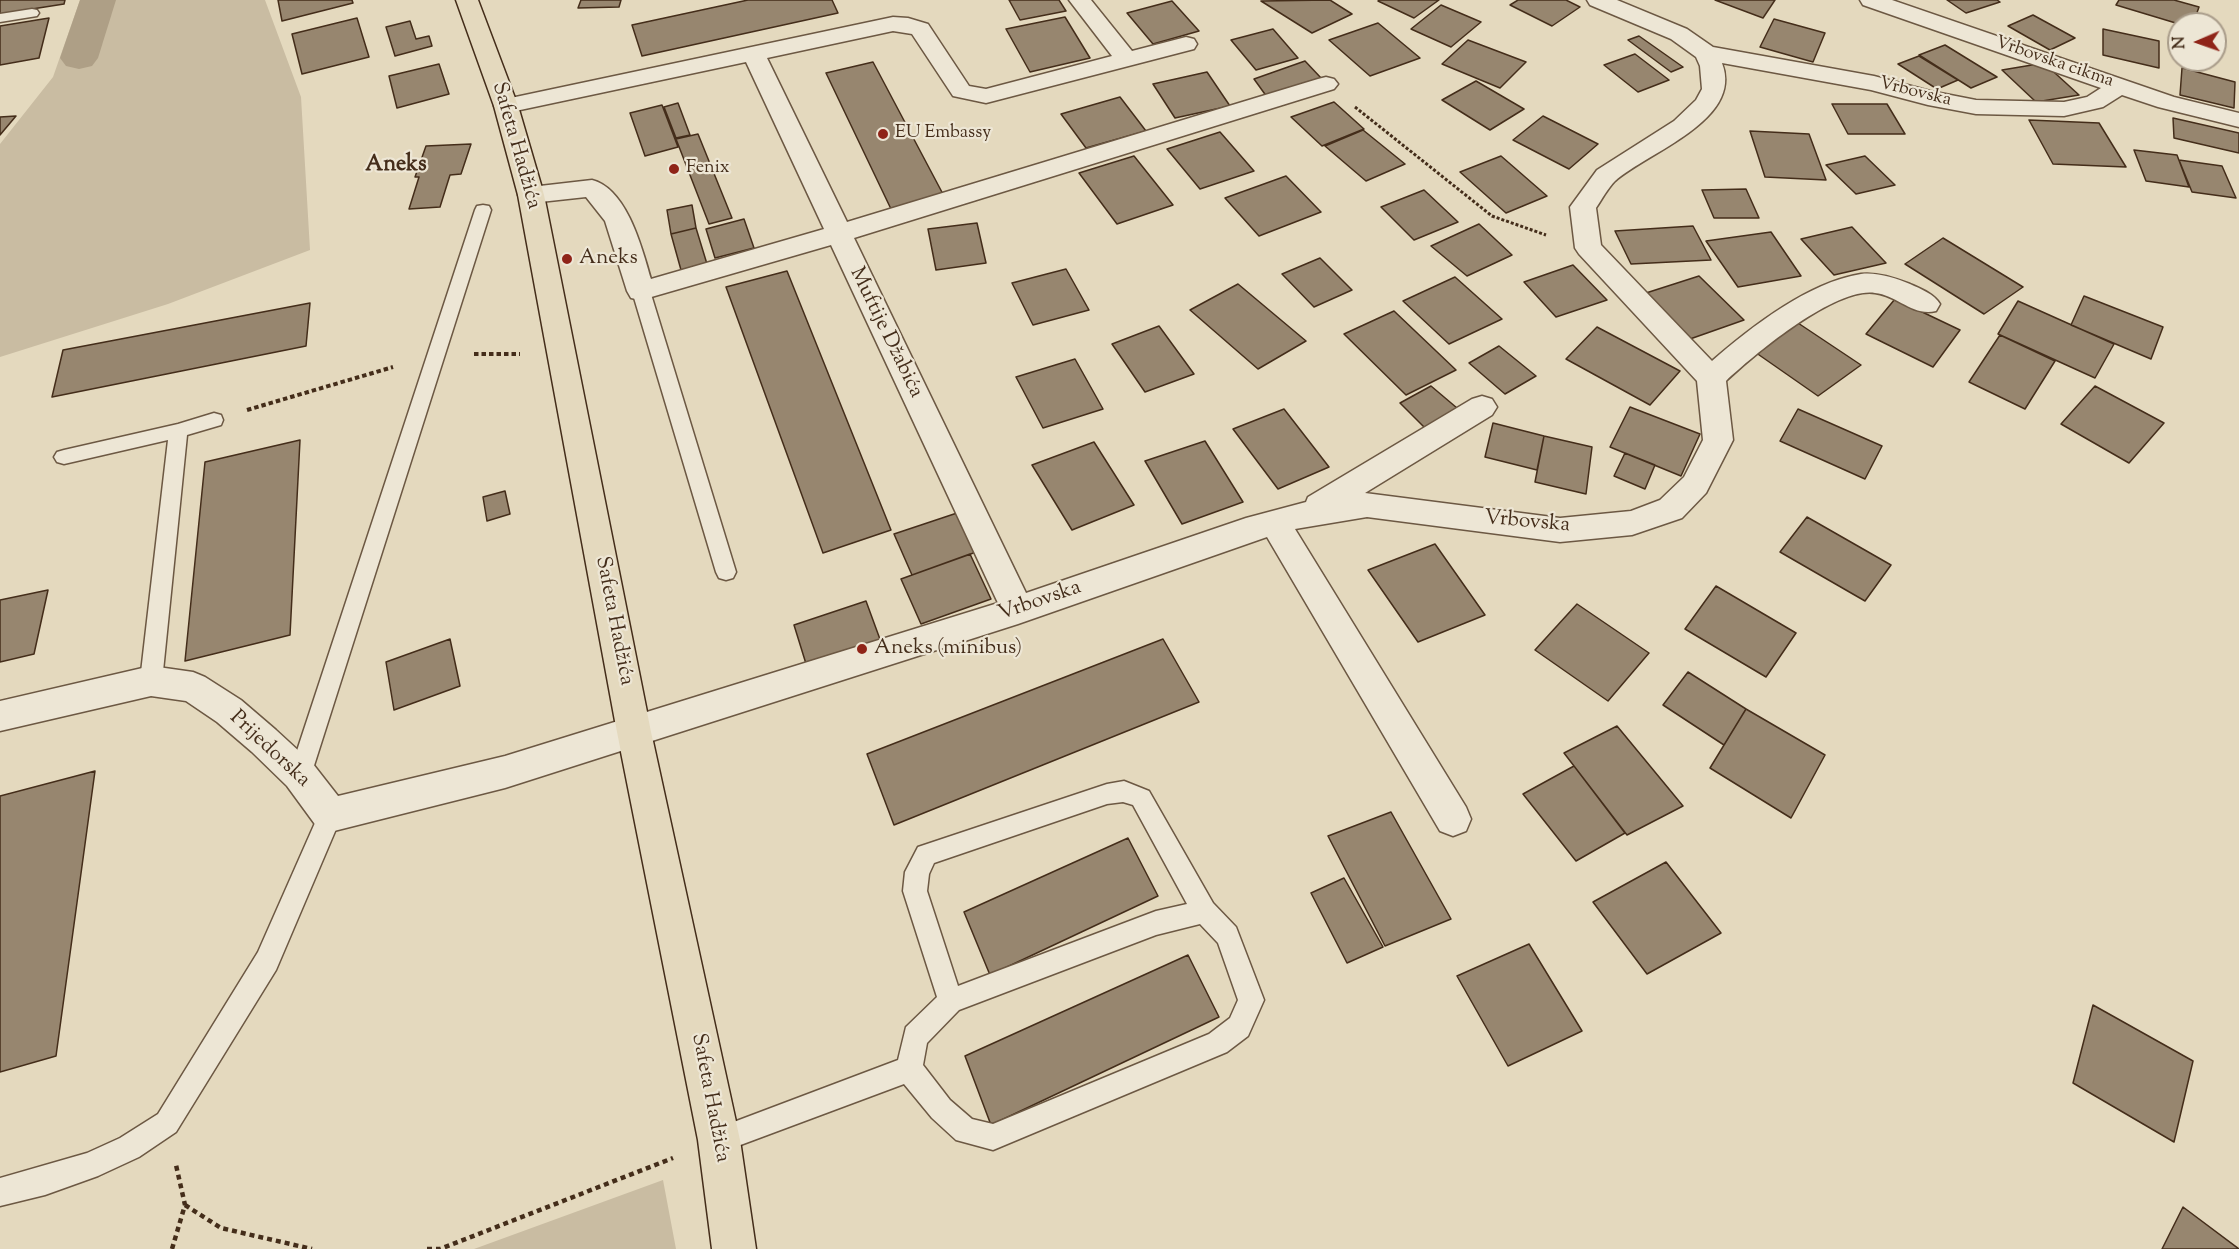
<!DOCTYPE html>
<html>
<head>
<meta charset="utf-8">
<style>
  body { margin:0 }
  #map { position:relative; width:2239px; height:1249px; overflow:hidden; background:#e4d9be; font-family:"Sorts Mill Goudy",serif }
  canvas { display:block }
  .north { position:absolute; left:2167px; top:12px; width:60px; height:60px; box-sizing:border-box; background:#ede6d5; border:2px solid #a99c8a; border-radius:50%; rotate:268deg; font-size:16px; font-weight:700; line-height:24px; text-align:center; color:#442d1a }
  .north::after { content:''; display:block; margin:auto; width:21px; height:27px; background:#8f2418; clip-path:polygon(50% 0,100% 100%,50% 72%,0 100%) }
</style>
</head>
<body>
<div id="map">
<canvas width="2239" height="1249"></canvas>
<div class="north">N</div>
</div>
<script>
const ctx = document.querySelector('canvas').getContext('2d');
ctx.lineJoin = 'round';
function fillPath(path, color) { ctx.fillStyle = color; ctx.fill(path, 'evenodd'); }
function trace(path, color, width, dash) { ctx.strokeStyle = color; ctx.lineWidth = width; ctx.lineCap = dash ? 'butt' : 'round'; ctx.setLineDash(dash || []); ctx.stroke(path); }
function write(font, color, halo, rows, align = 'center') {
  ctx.font = font + ' "Sorts Mill Goudy",serif'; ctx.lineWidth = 4.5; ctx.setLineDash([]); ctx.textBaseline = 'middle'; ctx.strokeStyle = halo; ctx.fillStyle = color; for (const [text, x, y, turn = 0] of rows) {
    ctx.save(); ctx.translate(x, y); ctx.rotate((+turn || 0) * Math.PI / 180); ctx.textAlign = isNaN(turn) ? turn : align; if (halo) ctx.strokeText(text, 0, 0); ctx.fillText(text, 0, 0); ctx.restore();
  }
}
const green = new Path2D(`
  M80 0H265L301 97 310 250 168 304 0 357V144L53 77Z
  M663 1180 676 1249H474Z`);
const canal = new Path2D(`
  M80 0H116L98 58 92 66 79 69 66 66 60 58Z`);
const building = new Path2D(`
  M0 0H65L64 4 0 14Z
  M278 0H352L353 3 282 21Z
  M581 0H621L619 7 578 8Z
  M748 0H832L838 13 642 56 632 25Z
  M1009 0H1059L1066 11 1020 20Z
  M1330 0 1352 14 1312 33 1261 1Z
  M1379 0H1439L1414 18 1378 1Z
  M1518 0H1566L1580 7 1552 26 1510 5Z
  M1715 0H1775L1763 18Z
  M1947 0H1997L2000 2 1966 13Z
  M2119 0H2174L2199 7 2193 24H2179L2116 5Z
  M1172 1 1199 31 1153 44 1127 13Z
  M1441 5 1481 22 1451 47 1411 29Z
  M2033 15 2075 38 2050 50 2008 26Z
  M1065 17 1090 58 1030 72 1006 29Z
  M49 18 39 58 0 65V26Z
  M357 18 369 57 302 74 292 34Z
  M1774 19 1825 33 1813 62 1760 47Z
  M410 21 416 39 429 36 432 46 395 56 386 27Z
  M1378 23 1420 58 1370 76 1329 40Z
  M1273 29 1298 58 1256 70 1231 40Z
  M2103 29 2159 41V68L2103 55Z
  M1639 36 1683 67 1671 72 1628 40Z
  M1468 40 1526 62 1500 88 1442 64Z
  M1945 45 1997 77 1971 88 1919 55Z
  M1635 54 1669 80 1638 92 1604 65Z
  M1919 56 1958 80 1937 89 1898 64Z
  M1305 61 1322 79 1267 97 1254 79Z
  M873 62 944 196 891 209 826 73Z
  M2044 63 2079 95 2036 102 2002 70Z
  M439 64 449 94 397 108 389 76Z
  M2182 68 2235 82 2234 108 2180 95Z
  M1207 72 1230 106 1175 118 1153 84Z
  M1476 81 1524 109 1490 130 1442 100Z
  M1120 97 1146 131 1086 148 1061 114Z
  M1334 102 1364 129 1322 146 1291 117Z
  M678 103 690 135 676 138 664 107Z
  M1832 104H1887L1905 134H1848Z
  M662 105 678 147 645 156 630 113Z
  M16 116 0 135V117Z
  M1543 116 1598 144 1569 169 1513 140Z
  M2173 118 2239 133V153L2174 138Z
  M2029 120 2099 123 2126 167 2053 164Z
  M1363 130 1405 164 1366 181 1325 146Z
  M1750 131 1809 134 1826 180 1765 177Z
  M1220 132 1254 171 1200 189 1167 149Z
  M698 134 732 218 709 224 676 139Z
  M471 144 461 174 450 175 440 207 409 209 419 177H415L426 146Z
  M2134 150 2177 155 2189 187 2146 181Z
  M1134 156 1173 205 1117 224 1079 173Z
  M1501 156 1547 196 1506 213 1460 172Z
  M1865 156 1895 185 1856 194 1826 165Z
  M2179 160 2222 166 2236 198 2192 192Z
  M1286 176 1321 212 1259 236 1225 198Z
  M1746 189 1759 218H1714L1702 190Z
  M1424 190 1458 222 1414 240 1381 207Z
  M692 205 696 228 671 234 667 210Z
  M744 219 754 248 715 258 706 229Z
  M977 223 986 263 936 270 928 229Z
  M1479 224 1512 255 1467 276 1431 246Z
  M1693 226 1711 260 1631 264 1615 231Z
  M1852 227 1886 263 1834 275 1801 239Z
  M696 228 707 264 681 270 671 234Z
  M1771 232 1801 276 1738 287 1706 241Z
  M1943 238 2023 287 1984 314 1905 264Z
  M1320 258 1352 290 1314 307 1282 274Z
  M1573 265 1607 300 1556 317 1524 282Z
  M1066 269 1089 310 1033 325 1012 283Z
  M787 271 891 530 823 553 726 287Z
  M1699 276 1744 320 1690 339 1646 293Z
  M1455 277 1502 319 1449 344 1403 301Z
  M1238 284 1306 341 1258 369 1190 310Z
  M2084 296 2163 327 2151 359 2071 325Z
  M1895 299 1960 330 1933 367 1866 334Z
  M2018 301 2114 344 2095 378 1998 334Z
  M310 303 306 346 52 397 63 350Z
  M1394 311 1456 370 1406 395 1344 334Z
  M1795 321 1861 365 1818 396 1752 350Z
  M1159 326 1194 374 1145 392 1112 344Z
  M1597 327 1680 371 1650 405 1566 359Z
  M2000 335 2055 361 2025 409 1969 382Z
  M1499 346 1536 376 1505 394 1469 363Z
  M1075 359 1103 409 1043 428 1016 377Z
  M1431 386 1457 408 1425 428 1400 403Z
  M2095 386 2164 423 2129 463 2061 424Z
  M1630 407 1700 434 1681 476 1610 447Z
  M1284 409 1329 467 1278 489 1233 429Z
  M1798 409 1882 446 1865 479 1780 441Z
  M1493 423 1544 436 1537 470 1485 457Z
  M1544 436 1592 447 1586 494 1535 482Z
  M300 440 290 635 185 661 205 462Z
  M1205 441 1243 502 1182 524 1145 461Z
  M1094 442 1134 505 1072 530 1032 465Z
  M1625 453 1655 465 1645 489 1614 476Z
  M505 491 510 514 487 521 483 497Z
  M960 512 979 551 912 575 894 534Z
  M1807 517 1891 565 1865 601 1780 552Z
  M1435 544 1485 615 1418 642 1368 570Z
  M970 554 991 599 921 624 901 579Z
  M1716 586 1796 633 1766 677 1685 629Z
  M48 590 34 654 0 662V600Z
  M866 601 881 642 807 667 794 625Z
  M1577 604 1649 653 1608 701 1535 650Z
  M450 639 460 686 394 710 386 662Z
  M1163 639 1199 702 894 825 867 754Z
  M1688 672 1746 709 1724 745 1663 705Z
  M1746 709 1825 755 1791 818 1710 768Z
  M1617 726 1683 806 1627 835 1564 753Z
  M1574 766 1625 833 1576 861 1523 794Z
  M95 771 56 1056 0 1072V796Z
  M1391 812 1451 919 1385 946 1328 836Z
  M1128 838 1158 896 990 975 964 912Z
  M1666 862 1721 933 1647 974 1593 902Z
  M1344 878 1383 947 1347 963 1311 893Z
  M1529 944 1582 1031 1508 1066 1457 976Z
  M1188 955 1219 1017 991 1125 965 1056Z
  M2093 1005 2193 1061 2174 1142 2073 1083Z
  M2183 1207 2239 1249H2162Z`);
const pathFar2 = new Path2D(`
  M1355 107 1492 216 1546 235`);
const pathFar1 = new Path2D(`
  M474 354H520
  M247 410 393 367`);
const path = new Path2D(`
  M185 1205 221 1228 312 1249
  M172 1249 185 1205 176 1165
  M427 1249H440L673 1158`);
const service = new Path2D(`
  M32 9 37 10 39 13 37 16 0 22V14Z
  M483 205 489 206 491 210 311 775 308 782 300 785 292 782 289 775 475 210 477 206Z
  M641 285 647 287 650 291 736 572 733 578 726 580 719 578 716 572 632 291 635 287Z
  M214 413 221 415 223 420 221 425 187 435 162 681 159 688 151 690 143 688 140 681 168 440 64 464 57 462 54 457 57 452 64 450 178 424Z
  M1124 781 1149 791 1213 903 1236 927 1264 1000 1248 1036 1227 1052 993 1150 956 1140 932 1118 904 1084 719 1153 710 1149 706 1140 710 1131 898 1060 906 1027 937 997 903 891 905 872 918 847 1107 784ZM1123 802 1133 805 1187 904 1156 911 958 986 927 891 929 874 934 863 1107 804ZM1200 924 1218 943 1238 1000 1230 1018 1209 1034 993 1124 972 1119 950 1100 923 1065 927 1043 959 1010 1156 935Z
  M330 804 338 807 342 815 276 970 176 1132 139 1157 98 1176 45 1195 0 1206V1178L87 1153 120 1138 158 1114 258 952 322 807Z`);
const minor = new Path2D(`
  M1069 0H1091L1132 51 1186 37 1194 39 1197 44 1194 49 986 103 953 96 912 34 893 31 767 58 847 222 1318 79 1326 77 1334 79 1338 84 1334 89 854 238 1026 593 1246 518 1306 502 1308 497 1472 399 1482 396 1492 399 1497 407 1492 415 1365 493 1560 518 1631 511 1660 500 1684 477 1703 440 1697 381 1579 254 1575 248 1570 207 1597 170 1674 121 1696 100 1702 89 1700 66 1696 57 1671 39 1590 5 1587 0H1617L1687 29 1713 47 1874 76 1930 91 1976 100 2064 102 2087 97 2101 88 1863 5 1860 0H1892L2174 97 2239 113V127L2158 107 2122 95 2103 107 2064 116 1976 114 1928 105 1871 90 1722 63C1744 120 1648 152 1615 181 1608 188 1602 199 1596 208L1601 245 1712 361C1751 327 1809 282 1861 274 1877 272 1895 278 1910 284 1921 289 1934 294 1940 304L1936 311C1913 317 1897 295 1875 293 1835 287 1755 354 1726 381L1733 440 1706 493 1682 518 1632 535 1560 542 1367 517 1295 529 1466 807 1471 819 1466 831 1453 836 1440 831 1267 537 1018 624 505 788 330 832 317 827 287 786 252 752 217 722 186 701 151 696 0 731V701L151 666 193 672 205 677 241 700 276 730 313 764 338 796 505 756 998 603 831 245 641 300 631 298 627 291 605 221 586 197 531 203 522 201 518 195 522 189 531 187 592 180C627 189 642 248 651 279L824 229 746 62 506 113 498 111 494 106 498 101 506 99 893 17 908 18 928 24 969 86 986 89 1112 56Z`);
const primary = new Path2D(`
  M456 0H478L518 106 544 195 651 732 740 1140 756 1249H712L698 1140 617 732 518 195 494 106Z`);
const markers = [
  [883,134,6,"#8f2418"],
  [674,169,6,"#8f2418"],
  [567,259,6,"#8f2418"],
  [862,649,6,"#8f2418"]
];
const farStreetnames = [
  ["Vrbovska cikma",2054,63,19],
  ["Vrbovska",1915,93,14]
];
const farPoinames = [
  ["EU Embassy",895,134],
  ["Fenix",686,169]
];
const streetNames = [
  ["Safeta Hadžića",515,146,74],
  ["Muftije Džabića",885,333,64],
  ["Vrbovska",1527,523,5],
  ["Vrbovska",1040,602,-19],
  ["Safeta Hadžića",613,621,79],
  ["Prijedorska",269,750,43],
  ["Safeta Hadžića",709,1098,79]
];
const poiNames = [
  ["Aneks",579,259],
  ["Aneks (minibus)",874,649]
];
const farDistrictnames = [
  ["Aneks",396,166]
];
fillPath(green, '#c9bca2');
fillPath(canal, '#ae9f86');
fillPath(building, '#97866f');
trace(building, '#442d1a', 1.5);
trace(service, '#6c5843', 3);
trace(minor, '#6c5843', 3);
trace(primary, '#442d1a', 3);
trace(pathFar2, '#442d1a', 3, [3, 2]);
trace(pathFar1, '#442d1a', 4, [4.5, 3]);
trace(path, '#442d1a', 4.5, [5, 4]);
fillPath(service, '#ede6d5');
fillPath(minor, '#ede6d5');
fillPath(primary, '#e4d9be');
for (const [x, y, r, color] of markers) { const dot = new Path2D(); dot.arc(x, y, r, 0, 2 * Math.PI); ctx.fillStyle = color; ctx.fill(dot); trace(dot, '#ede6d5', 2); }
write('18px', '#442d1a', '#ede6d5', farStreetnames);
write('18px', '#442d1a', '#ede6d5', farPoinames, 'left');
write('21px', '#442d1a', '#ede6d5', streetNames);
write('21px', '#442d1a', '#ede6d5', poiNames, 'left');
write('bold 22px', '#442d1a', '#ede6d5', farDistrictnames);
</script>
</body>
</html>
